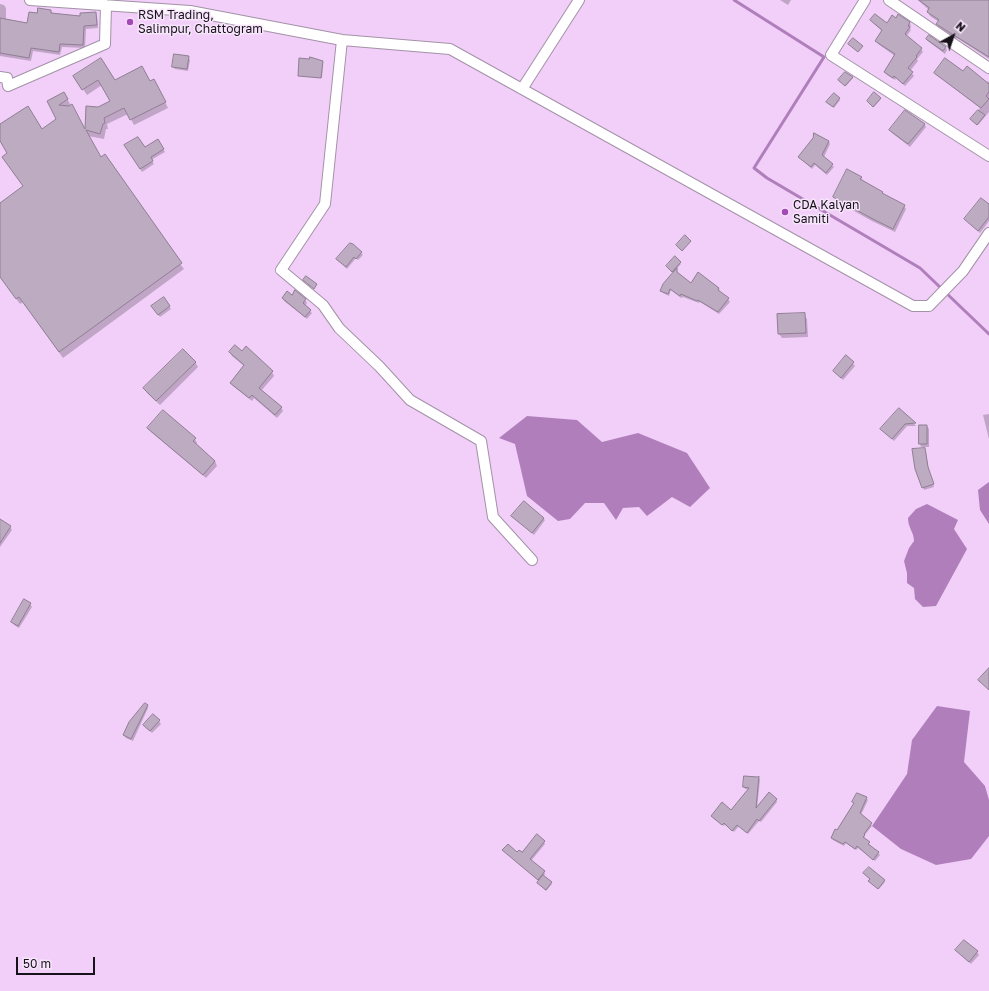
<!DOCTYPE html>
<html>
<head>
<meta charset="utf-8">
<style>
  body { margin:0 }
  #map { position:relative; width:989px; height:991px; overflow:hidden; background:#f7e5fc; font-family:"Golos Text",sans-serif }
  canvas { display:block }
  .north { position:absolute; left:933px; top:16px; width:40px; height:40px; -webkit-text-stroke:3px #f7e5fc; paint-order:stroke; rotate:40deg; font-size:11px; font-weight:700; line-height:16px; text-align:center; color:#18121a }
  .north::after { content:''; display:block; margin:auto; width:14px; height:18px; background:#18121a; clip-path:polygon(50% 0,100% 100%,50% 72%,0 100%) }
  .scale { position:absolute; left:16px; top:957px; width:79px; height:18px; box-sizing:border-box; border:2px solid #18121a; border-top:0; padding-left:5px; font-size:12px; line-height:14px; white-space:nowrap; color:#18121a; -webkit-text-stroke:3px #f7e5fc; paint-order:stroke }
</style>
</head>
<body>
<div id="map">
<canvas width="989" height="991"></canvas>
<div class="north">N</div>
<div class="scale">50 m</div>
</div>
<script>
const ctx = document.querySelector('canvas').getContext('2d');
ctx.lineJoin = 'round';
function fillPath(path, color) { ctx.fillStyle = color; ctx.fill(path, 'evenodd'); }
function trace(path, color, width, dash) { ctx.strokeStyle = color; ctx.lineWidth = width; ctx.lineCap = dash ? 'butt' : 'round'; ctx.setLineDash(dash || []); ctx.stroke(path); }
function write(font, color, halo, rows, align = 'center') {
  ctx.font = font + ' "Golos Text",sans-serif'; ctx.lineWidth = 3; ctx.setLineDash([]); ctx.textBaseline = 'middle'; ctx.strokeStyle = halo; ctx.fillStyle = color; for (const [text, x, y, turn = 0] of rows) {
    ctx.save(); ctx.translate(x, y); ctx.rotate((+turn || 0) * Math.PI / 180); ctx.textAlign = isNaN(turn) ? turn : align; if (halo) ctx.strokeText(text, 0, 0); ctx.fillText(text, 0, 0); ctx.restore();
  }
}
const green = new Path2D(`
  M0 0H989V991H0Z`);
const water = new Path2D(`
  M527 416 577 420 602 442 638 433 687 453 710 488 690 507 672 497 647 516 639 507 623 508 616 520 604 503H585L570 519 558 521 527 496 515 444 499 438Z
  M989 482V524L980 510 978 490Z
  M927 504 958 520 954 529 967 549 936 606 923 607 915 599 914 588 907 583V573L904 561 909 548 914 541C914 532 908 528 908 518L916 509Z
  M937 706 970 711 964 762 985 786 989 800V836L971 859 936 865 901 849 872 826 907 774 912 740Z`);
const shadow = new Path2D(`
  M780 0H791L788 5Z
  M918 0H989V59L957 38 956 39 939 28 937 24 939 22 930 16 928 12 929 10Z
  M0 4 4 5 6 8V20L28 25 38 15 51 11 53 14 81 17 95 13 97 16 98 28 86 29 85 48 62 47 60 55 33 51 31 61 0 56Z
  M899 16 910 23 911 26 910 29 911 30 906 37 921 49 923 52 917 59 918 61 910 71 914 76 905 86 896 78 895 80 887 75 885 72 895 56 878 44 876 41 882 31 873 23 871 20 887 25 896 19Z
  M929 36 946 48 947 50 945 54 929 42 927 40Z
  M188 57 190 60 188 71 175 69 173 67Z
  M323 62 322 78 300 76 299 75Z
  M963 73 986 83 988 81 989 82V112L978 125 972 119 980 108 936 74Z
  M75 77 115 81 150 82 157 86 168 108 134 125 128 114 107 124 108 129H106L104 139 88 136 100 158 184 269 63 358 23 302 20 304 0 277V204L24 186 8 154 0 140V125L42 130 57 119 48 102 64 93 86 133 87 107 98 108 111 102 102 85 87 95Z
  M852 77 853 78 846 86 840 81Z
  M834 94 840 100 834 108 828 103Z
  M880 98 881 99 874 107 868 101Z
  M924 124 926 127 910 147 892 133 890 130Z
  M815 135 829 142 830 144 824 157 834 167 827 175 815 165 812 169 799 157 814 139Z
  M158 141 165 152 151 160 154 164 142 172 126 145 144 149Z
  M861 177 863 181 882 192 884 196 904 206 906 209 895 232 872 221 836 201 834 197Z
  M989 206V221L980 233 965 219Z
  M353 245 363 255 358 260 356 258 347 269 338 260Z
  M680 263 681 264 676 269 678 274 692 285 719 289 720 292 728 299 730 302 719 314 700 302 699 303 683 297 681 298 671 290 669 296 663 293 661 290 674 273 668 268Z
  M292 296 305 300 307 303 305 306 312 313 307 319 284 301 283 298Z
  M169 306 171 309 160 317 154 310Z
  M804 314 807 319 808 337 782 338 779 334Z
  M230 352H243L272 372 274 376 261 391 281 407 283 411 277 418 254 398 252 401 233 386 231 383 244 366 232 356Z
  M846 356 855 366 843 380 834 371Z
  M195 362 198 367 160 405 147 393 145 389Z
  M899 409 916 426H907L894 441 882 429Z
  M163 411 195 439 197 443 196 445 215 461 217 466 206 478 151 432 149 428Z
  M989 414V439L983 415Z
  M927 426 929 429V447H921L920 444Z
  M925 449 926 452 929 471 934 487 924 490 923 487Z
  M524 503 545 520 534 535 512 516Z
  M0 520 10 527 12 530 0 547Z
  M30 604 32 607 19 628 14 625 12 622Z
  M147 705 148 708 133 741 126 738 124 735Z
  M159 721 161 724 152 733 146 728Z
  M758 778 760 779 757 809 776 799 777 802 761 822 759 821 748 834 739 826 734 832 725 825 724 826 713 818 712 816 731 811 749 789H745L744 787Z
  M866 798 868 800 861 815 872 826 864 836 865 837 864 839 880 855 875 861 858 848 856 850 846 843 844 846 833 840 832 838 854 804V802Z
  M544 842 545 844 531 861 544 872 545 874 543 877 552 884 546 891 539 884 540 882 503 850 517 854H522Z
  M864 873 884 881 885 882 879 889 870 882 871 880Z
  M956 950 977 952 979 955 971 964Z`);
const stream = new Path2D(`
  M734 0 824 57 754 168 767 178 920 268 989 334`);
const building = new Path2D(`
  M919 0H989V57L936 24 939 20 927 12 929 8Z
  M38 8 51 10V13L80 16V13L96 12 97 25 84 26 83 45 60 44 59 52 31 48 29 58 0 53V18L27 23 29 12 37 13Z
  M875 14 887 23 892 15 896 18 898 14 910 22 908 26 910 27 905 34 922 48 916 56 917 57 908 68 913 72 903 84 894 76 893 78 884 72 895 54 875 41 882 30 870 20Z
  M929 35 946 47 943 51 926 39Z
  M853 38 863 46 858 52 848 44Z
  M174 54 189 56 187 69 172 67Z
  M310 57 323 61 321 78 298 76 299 58 309 59Z
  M101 58 115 80 142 66 150 81 154 79 166 102 130 120 124 108 104 118 105 123 103 124 100 134 86 130 101 157 105 154 182 263 59 352 19 297 16 299 0 277V203L23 186 2 157 7 153 0 141V124L28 106 42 129 56 119 47 101 64 92 68 99 59 105 69 106 72 104 85 129 86 106 98 107 110 101 98 80 82 90 73 76Z
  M945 58 963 71 967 66 989 84V92L986 96 989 99 981 108 934 73Z
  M845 72 853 77 845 86 838 80Z
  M874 92 881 98 873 107 867 101Z
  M834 93 840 98 833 107 826 102Z
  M905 110 925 124 908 144 889 130Z
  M978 110 985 115 977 125 970 119Z
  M814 133 829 141 822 155 833 164 826 173 814 163 811 167 798 157 813 138Z
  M138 137 145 147 158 139 164 149 151 157 153 161 140 169 124 145Z
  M847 169 862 177 860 179 883 192 882 193 905 205 893 229 869 217 833 197Z
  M981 198 989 204V217L978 231 964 219Z
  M685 235 691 241 682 251 676 245Z
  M350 243 353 244 362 252 356 259 354 257 346 267 336 259Z
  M675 256 681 262 672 272 666 266Z
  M677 268V272L691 283 698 272 719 288 718 290 729 298 718 312 698 300 697 301 681 294 680 296 670 289 668 294 660 291 663 284Z
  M306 276 317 284 314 289 303 280Z
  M295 290 306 299 303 303 311 310 305 317 282 298 287 291 292 295Z
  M164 297 170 306 158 315 151 306Z
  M805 313 806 333 778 334 777 314Z
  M235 345 242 351 246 346 273 371 259 388 282 407 275 415 252 395 249 398 230 383 244 365 229 352Z
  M183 349 196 362 156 401 143 388Z
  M846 355 854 362 841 378 833 371Z
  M899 408 916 423 905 424 892 439 880 429Z
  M163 410 196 438 193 441 215 461 203 475 147 428Z
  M919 425H927V444H919Z
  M925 448 928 467 934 484 922 488 915 469 912 449Z
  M524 501 544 518 532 533 511 516Z
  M0 519 11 526 0 543Z
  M24 599 31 603 18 626 11 622Z
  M989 668V690L978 680Z
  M145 703 148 705 131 739 123 735 129 722Z
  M153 714 160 720 150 731 143 725Z
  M744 776 758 777 759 776 756 808 769 792 777 799 759 821 757 819 747 833 737 825 732 831 724 823 722 825 711 816 722 802 731 810 749 788 743 787Z
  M857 793 867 797 860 813 872 823 864 834 865 835 863 837 870 842 868 844 879 852 873 860 857 846 855 849 845 842 843 844 831 838 835 829 837 830 854 803 852 802Z
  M537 834 545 841 530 859 545 871 538 880 502 850 508 844 517 852 519 850 522 852Z
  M869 867 885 880 878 889 868 881 870 879 863 873Z
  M543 875 552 882 546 890 537 883Z
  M964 940 978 951 969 962 955 950Z`);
const street = new Path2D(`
  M30 0 190 11 342 40 450 49 913 306H929L963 271 989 233
  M865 0 831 55 989 156
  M889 0 989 68
  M342 40 325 204 281 270 323 305 339 328 379 366 410 400 481 441 493 517 532 560
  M0 77 7 78 8 86 105 44 106 5
  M522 89 579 0`);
const markers = [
  [130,22,4,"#a34ab6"],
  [785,212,4,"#a34ab6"]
];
const poiNames = [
  ["RSM Trading,",138,15],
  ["Salimpur, Chattogram",138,29],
  ["CDA Kalyan",793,205],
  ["Samiti",793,219]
];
fillPath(green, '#f1cff9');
fillPath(water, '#b07fbb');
fillPath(shadow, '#0003');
trace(stream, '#b07fbb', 3);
fillPath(building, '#bdabc1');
trace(building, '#907f94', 1);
trace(street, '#a392a7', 12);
trace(street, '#fff', 10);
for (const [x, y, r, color] of markers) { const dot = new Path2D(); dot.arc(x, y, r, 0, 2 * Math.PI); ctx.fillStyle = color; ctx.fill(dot); trace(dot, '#f7e5fc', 1.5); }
write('12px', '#18121a', '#f7e5fc', poiNames, 'left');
</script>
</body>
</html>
